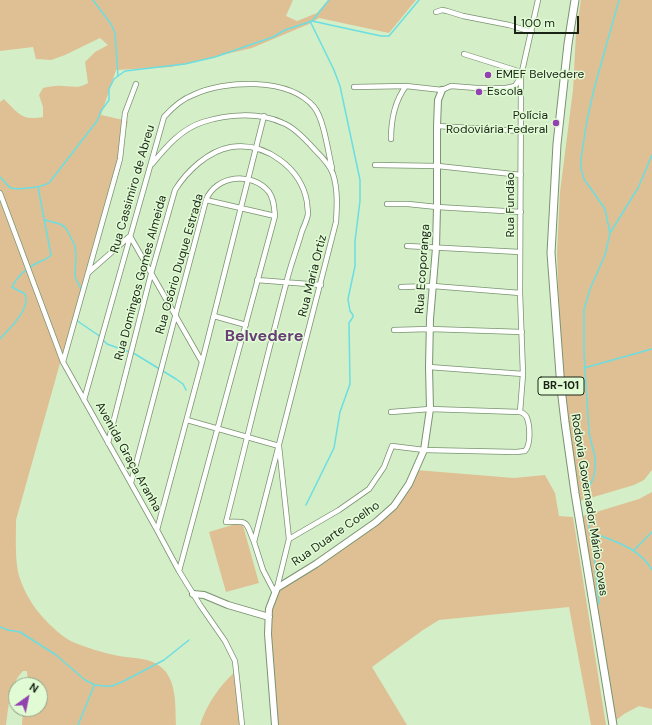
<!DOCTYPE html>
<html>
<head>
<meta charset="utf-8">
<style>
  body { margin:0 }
  #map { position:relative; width:652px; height:725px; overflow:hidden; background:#d4eec8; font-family:"DM Sans",sans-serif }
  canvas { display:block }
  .north { position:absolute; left:8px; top:677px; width:40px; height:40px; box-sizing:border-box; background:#e1fcd5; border:1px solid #91a689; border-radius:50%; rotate:33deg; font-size:11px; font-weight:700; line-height:16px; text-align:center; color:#1a2416 }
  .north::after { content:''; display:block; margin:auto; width:14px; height:18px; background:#9341b0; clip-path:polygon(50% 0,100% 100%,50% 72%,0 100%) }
  .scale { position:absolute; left:514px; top:16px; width:65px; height:18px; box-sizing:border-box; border:2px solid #1a2416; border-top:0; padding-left:5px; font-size:12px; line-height:14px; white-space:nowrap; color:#1a2416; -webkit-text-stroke:3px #e1fcd5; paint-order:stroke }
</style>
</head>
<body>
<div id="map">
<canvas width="652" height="725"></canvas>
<div class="north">N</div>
<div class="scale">100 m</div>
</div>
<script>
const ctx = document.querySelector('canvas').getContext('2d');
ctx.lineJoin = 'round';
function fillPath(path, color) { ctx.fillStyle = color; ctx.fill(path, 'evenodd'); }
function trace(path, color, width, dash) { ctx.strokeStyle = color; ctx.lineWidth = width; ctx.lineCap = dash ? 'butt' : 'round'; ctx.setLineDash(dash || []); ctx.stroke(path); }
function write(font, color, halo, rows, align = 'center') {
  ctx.font = font + ' "DM Sans",sans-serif'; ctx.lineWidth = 3; ctx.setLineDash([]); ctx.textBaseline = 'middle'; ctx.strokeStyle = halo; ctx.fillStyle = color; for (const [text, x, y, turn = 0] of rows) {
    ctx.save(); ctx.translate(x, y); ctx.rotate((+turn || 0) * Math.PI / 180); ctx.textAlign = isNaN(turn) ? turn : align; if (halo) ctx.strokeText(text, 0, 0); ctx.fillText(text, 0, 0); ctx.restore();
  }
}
const green = new Path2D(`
  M0 0H293L286 16 297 21 317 13 328 0H416L389 33 319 18 309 24 252 48 171 67 116 70 101 115 128 121 16 520C16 538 15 555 18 572 20 580 25 592 30 600 37 613 59 636 73 642 87 648 104 653 119 656 137 659 154 657 166 672 177 687 175 708 176 725H22L23 709H40V685H28L27 671H23C9 685 9 706 6 725H0V102L4 99C18 113 21 121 43 117V107L39 95 43 88C47 87 52 86 56 86 67 85 78 90 88 83L85 62 95 52 108 45 100 38 65 55 51 60 36 59 33 47 0 51Z
  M581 0H652V470L644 480 634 485 580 501 564 402 560 343 557 253 560 192 573 90 576 33Z
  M416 470 514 478 545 475 555 493 559 516 573 517 606 725H591L569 607 439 620 423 630 372 667 407 725H273L269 609 276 585 300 574 388 512Z
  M652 492V709L639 706 624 714 615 721 583 516 639 499Z
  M242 522 259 583 226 592 209 532Z
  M235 672 241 725H200C207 704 219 686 235 672Z`);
const stream = new Path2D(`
  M93 0 111 24 115 33 118 76
  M312 21 329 0
  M0 177C4 180 7 186 11 188 18 190 43 187 49 183L97 121 101 111 109 100V89L114 79 125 71 185 64 215 57 273 37 285 30 312 21 381 36H389L419 0
  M45 220 60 224 65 227 68 232 75 246 76 256 75 277 82 291
  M610 233 638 188 652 155
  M76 320 98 335 107 344 135 354 176 379 183 384 186 390
  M0 339C9 329 31 309 25 294L12 287C18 275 26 269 37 263 42 261 47 259 51 255L38 187
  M584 368 652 349
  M306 505 334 448 340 412 350 384 349 323 353 317V315L350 311 348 299 355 266V241L360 201V180L340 86 334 70 310 21
  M591 532C613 541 639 547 652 570
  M634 550 652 532
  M599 604 593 546 585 503 586 495 594 476 595 466V457L589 433 584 353V310L590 289 605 255 610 233 605 209 584 179 581 168V159L587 120 594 89 619 0
  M0 627 8 630 20 632 56 655 85 680 95 685 104 686H112L124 681 164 660 189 640
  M78 725 94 686`);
const street = new Path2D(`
  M436 12 442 10 447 11 463 16 509 25 532 32
  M464 54 521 72
  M354 87 406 86 442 90 451 86 477 88H506L515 86 520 78
  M437 126 521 131
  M391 139C391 120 394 102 406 86
  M152 164C166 147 181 129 203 122 228 114 259 112 283 123 294 127 307 141 315 150 322 157 330 165 333 174 338 190 337 206 336 222L254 542 263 570 275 593
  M375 165 438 166 521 175
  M0 193 63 362 157 530 179 571 200 605 225 641 235 661 242 725
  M206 200 275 216
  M387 204H408L437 207 521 212
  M407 246 520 252
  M88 273 130 236 202 362
  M257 280 321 285
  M401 287 433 286 520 293
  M214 316 246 325
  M394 330 430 329 522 332
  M63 362 120 159 125 113 136 84
  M429 367 523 374
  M84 400 164 117C172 108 182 99 193 95 225 80 289 77 314 107 324 119 328 152 332 168
  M520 412 523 374 520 293 521 76 538 0
  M187 420 279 446 289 539 277 588
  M108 443 151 274 175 190C187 171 208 151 231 147 266 142 301 168 307 202 307 206 308 210 308 214 307 220 304 226 302 231 297 249 290 266 286 284 265 363 246 443 226 522 250 521 245 521 254 542
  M131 483 206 200C216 175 252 171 269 192 274 199 274 207 275 216L179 571
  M157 530 202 362 264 116
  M289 539 339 510 369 489 384 467 392 446 424 450 516 452 525 451C531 445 530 426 527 418 526 415 523 413 520 412L430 409 391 412`);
const secondary = new Path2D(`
  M193 594 204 595 228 605 269 617
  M275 725 268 634 269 609 277 588 316 564 376 522 394 506 409 484 424 450 430 409 429 367 430 319 436 248 437 207V126L438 100 442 90`);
const primary = new Path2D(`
  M575 0 568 44 557 144 551 253 561 388 565 422 575 493 613 725`);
const markers = [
  [488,75,4,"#9341b0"],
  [479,92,4,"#9341b0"],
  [556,123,4,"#9341b0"]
];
const shields = [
  [561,386,46]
];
const shieldNames = [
  ["BR-101",561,386]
];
const poiNames = [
  ["EMEF Belvedere",496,75],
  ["Escola",487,92],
  ["Polícia",548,116,"right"],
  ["Rodoviária Federal",548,130,"right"]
];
const streetNames = [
  ["Rua Cassimiro de Abreu",133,189,-74],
  ["Rua Fundão",511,205,-90],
  ["Rua Osório Duque Estrada",180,264,-74],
  ["Rua Ecoporanga",423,269,-86],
  ["Rua Maria Ortiz",313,276,-76],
  ["Rua Domingos Gomes Almeida",141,278,-75],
  ["Avenida Graça Aranha",128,457,61],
  ["Rodovia Governador Mário Covas",589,505,81],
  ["Rua Duarte Coelho",336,534,-35]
];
const districtNames = [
  ["Belvedere",264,337]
];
fillPath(green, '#dfc094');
trace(stream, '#6adee0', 1.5);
trace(street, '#7a9370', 6);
trace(secondary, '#7a9370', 8);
trace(primary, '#7a9370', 9);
trace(street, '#fff', 4.5);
trace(secondary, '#fff', 6);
trace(primary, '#fff', 7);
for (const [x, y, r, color] of markers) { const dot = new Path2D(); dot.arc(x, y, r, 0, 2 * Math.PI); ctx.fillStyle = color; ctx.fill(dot); trace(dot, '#e1fcd5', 1.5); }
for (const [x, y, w] of shields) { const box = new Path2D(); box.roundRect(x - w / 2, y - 9, w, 18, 3); ctx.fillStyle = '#e1fcd5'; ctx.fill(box); trace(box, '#1a2416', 1); }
write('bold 11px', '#1a2416', null, shieldNames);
write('12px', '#1a2416', '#e1fcd5', poiNames, 'left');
write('12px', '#1a2416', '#e1fcd5', streetNames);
write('bold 16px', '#673e76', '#e1fcd5', districtNames);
</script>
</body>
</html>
